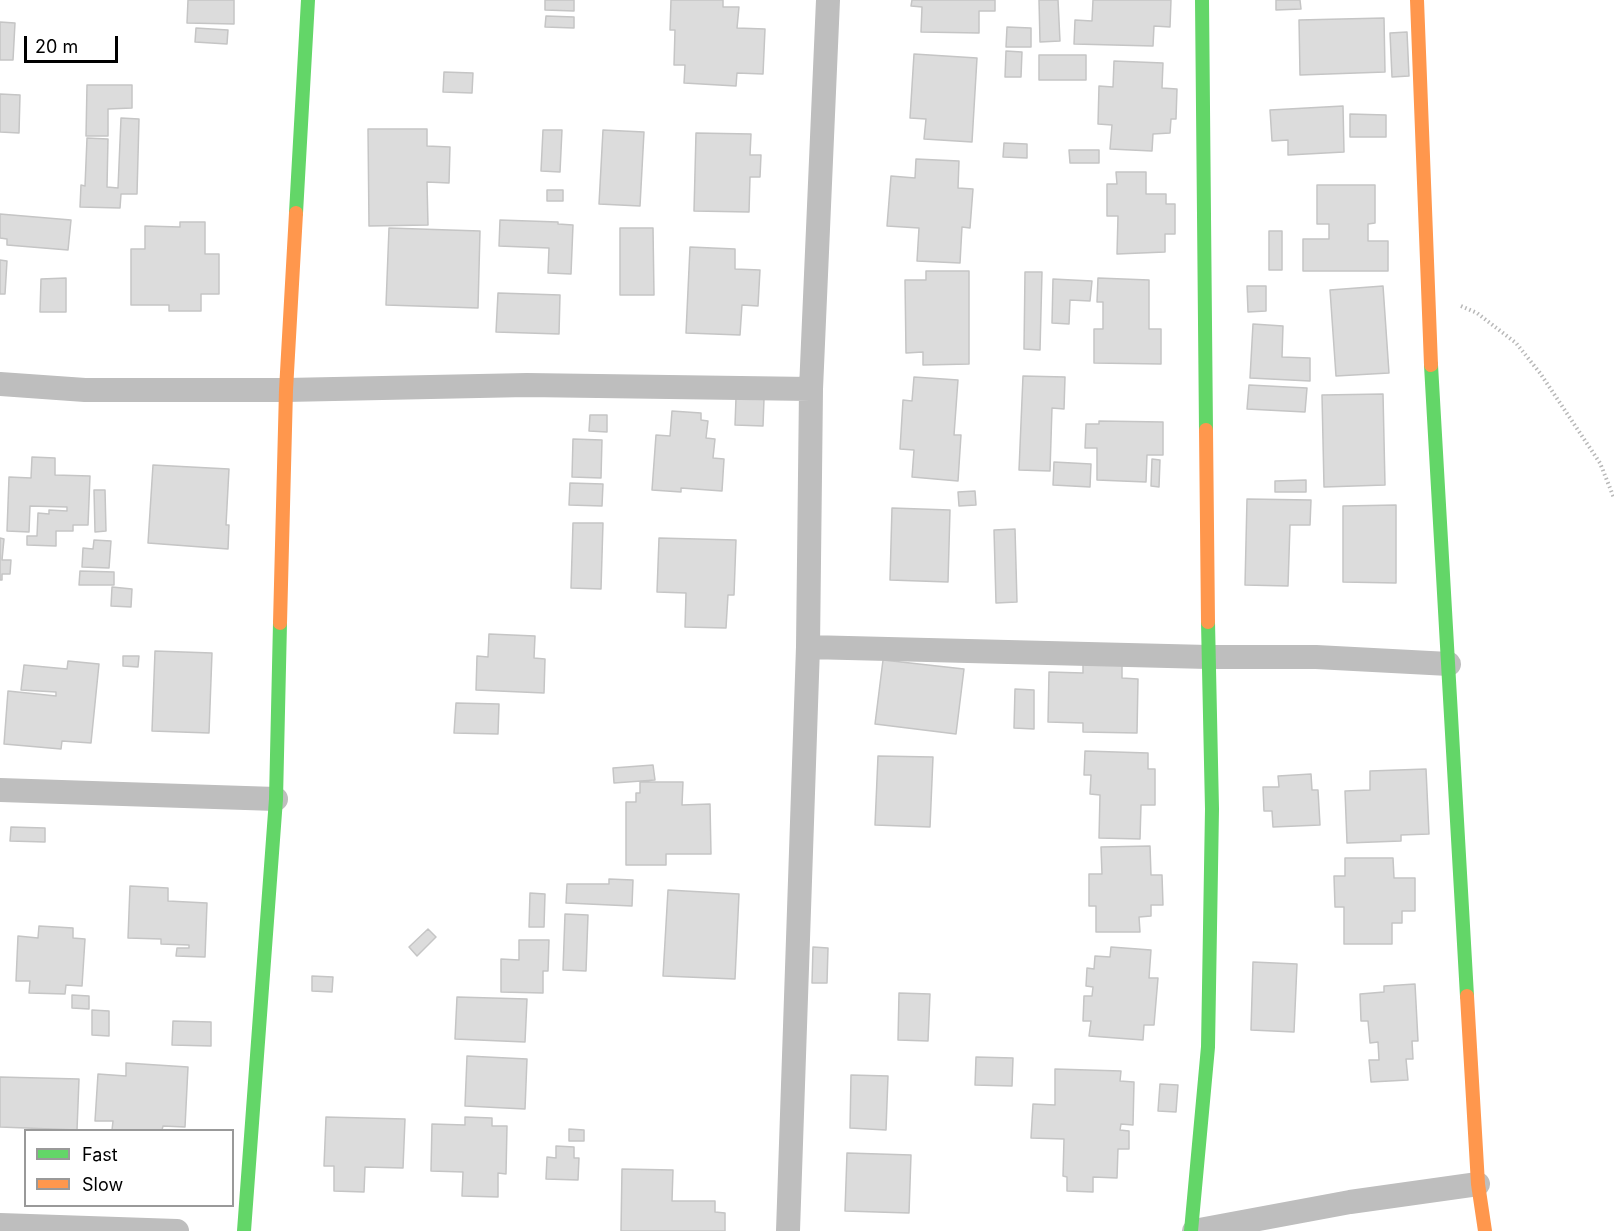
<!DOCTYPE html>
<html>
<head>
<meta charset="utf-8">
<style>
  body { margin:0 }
  #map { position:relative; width:1614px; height:1231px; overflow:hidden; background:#fff; font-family:Inter,sans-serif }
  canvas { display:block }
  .legend { position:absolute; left:24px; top:1129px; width:210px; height:78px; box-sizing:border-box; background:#fff; border:2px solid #999; margin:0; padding:8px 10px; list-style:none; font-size:18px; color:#000 }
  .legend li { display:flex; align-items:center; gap:12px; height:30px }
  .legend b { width:30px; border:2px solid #999 }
  .scale { position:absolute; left:24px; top:36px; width:94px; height:27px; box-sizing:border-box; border:3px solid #000; border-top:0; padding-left:8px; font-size:18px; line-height:21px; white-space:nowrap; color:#000; -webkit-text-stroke:4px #fff; paint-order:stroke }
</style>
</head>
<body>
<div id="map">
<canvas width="1614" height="1231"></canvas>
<ul class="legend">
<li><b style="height:8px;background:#63d668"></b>Fast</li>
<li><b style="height:8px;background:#ff974d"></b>Slow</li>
</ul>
<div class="scale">20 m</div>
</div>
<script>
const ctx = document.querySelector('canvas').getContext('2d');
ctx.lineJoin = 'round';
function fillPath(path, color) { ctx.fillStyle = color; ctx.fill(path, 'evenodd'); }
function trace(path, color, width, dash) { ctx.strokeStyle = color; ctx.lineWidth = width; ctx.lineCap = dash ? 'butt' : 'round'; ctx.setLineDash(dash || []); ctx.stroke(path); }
const building = new Path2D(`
  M188 0H234V24L187 23Z
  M545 0H574V11L545 10Z
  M671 0H723V7H739L737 28 765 29 763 74 737 73 736 86 684 83 685 65H674L675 30H670Z
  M912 0H995V11H979V33L921 32 922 7 911 6Z
  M1039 0H1058L1060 41 1040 42Z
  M1093 0H1171L1170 27 1154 26 1153 46 1074 44 1075 20 1092 21Z
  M1276 0H1300L1301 9 1276 10Z
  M546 16 574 17V28L545 27Z
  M1384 18 1385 72 1300 75 1299 20Z
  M0 22 15 23 13 60H0Z
  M1007 27 1031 28V47H1006Z
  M196 28 228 30 227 44 195 42Z
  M1407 32 1409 76 1392 77 1390 33Z
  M1006 51 1022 52 1021 77H1005Z
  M914 54 977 58 972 142 924 139 926 119 910 118Z
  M1039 55H1086V80H1039Z
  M1114 61 1163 63 1162 88 1177 89 1176 119H1171L1170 133 1153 134 1152 151 1110 149 1112 125 1098 124 1099 86 1113 87Z
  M444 72 473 73 472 93 443 92Z
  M87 85H132V108L108 109V136H86Z
  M0 94 20 95 19 133 0 132Z
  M1343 106 1344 152 1288 155V140L1272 141 1270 110Z
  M1350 114 1386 115V137H1350Z
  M121 118 139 119 137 194H121L120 208 80 207 81 185 85 186 87 138 108 139 107 187 118 188Z
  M368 129H427V146L450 147 449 183 427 182 428 225 369 226Z
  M543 130H562L560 172 541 171Z
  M603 130 644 132 640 206 599 204Z
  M696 133 751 134 750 155H761L760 177H750L749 212 694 211Z
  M1004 143 1027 144V158L1003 157Z
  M1069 150H1099V163H1070Z
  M916 159 959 161 958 188 973 189 970 228 962 227 960 263 917 261 919 228 887 226 891 176 915 178Z
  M1116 172H1146V194H1166V204H1175V234H1165V252L1117 254 1118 216H1107V184H1117Z
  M1317 185H1375V223L1368 224V241H1388V271H1303V239H1329V224H1317Z
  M547 190H563V201H547Z
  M0 214 71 220 68 250 7 245V239L0 238Z
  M500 220 558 222V224L573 225 571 274 548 273 549 248 499 246Z
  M180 222H205V254H219V294H201V311H169V305H131V249H145V226L180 227Z
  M389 228 480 231 478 308 386 305Z
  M620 228H653L654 295H620Z
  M1269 231H1282V270H1269Z
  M690 247 735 249V269L760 270 758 306 742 305 740 335 686 333Z
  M0 260 7 261 5 294H0Z
  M926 271H969V364L923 365V352L906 353 905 280H926Z
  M1025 272H1042L1040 350 1024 349Z
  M66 278V312H40L41 279Z
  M1098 278 1149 280V329H1161V364L1094 363V329H1103V302H1097Z
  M1053 279 1092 281 1090 301 1070 300 1069 324 1052 323Z
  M1247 286H1266V311L1248 312Z
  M1383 286 1389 373 1336 376 1330 290Z
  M498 293 560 295 559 334 496 332Z
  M1253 324 1283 326 1282 357 1310 358V381L1250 378Z
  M1023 376 1065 377 1064 409 1052 408 1050 471 1019 470Z
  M914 377 958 380 954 435H961L958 481 912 477 914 450 900 449 903 400 912 401Z
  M1249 385 1307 388 1305 412 1247 409Z
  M1383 394 1385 485 1324 487 1322 395Z
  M736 398 764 399 763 426 735 425Z
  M672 411 701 413V420L708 421 706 438 715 439 713 458 724 459 722 491 681 488V492L652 490 656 435 670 436Z
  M590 415H607V432L589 431Z
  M1099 421 1163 422V455H1147L1146 482 1097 480V448H1085L1086 424H1099Z
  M573 439 602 440 601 478 572 477Z
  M32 457 55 458V475L90 476 88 525H73V531H56V546L27 545V536H37L38 513 49 514V510L67 511V507L30 506 29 532 7 531 9 477 31 478Z
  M1152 459 1160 460 1159 487 1151 486Z
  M1054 462 1091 464 1090 487 1053 485Z
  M153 465 229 469 226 525H229L228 549 148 543Z
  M1306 480V492H1275V481Z
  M570 483 603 484 602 506 569 505Z
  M94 490H105L106 531 95 532Z
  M975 491 976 505 959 506 958 492Z
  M1247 499 1311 500 1310 525H1290L1288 586 1245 585Z
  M1396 505V583L1343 582V506Z
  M892 508 950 510 948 582 890 580Z
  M573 523H603L601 589 571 588Z
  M1015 529 1017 602 996 603 994 530Z
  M0 538 4 539 2 560H11L10 574H2V580H0Z
  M659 538 736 540 734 595H728L726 628 685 627 686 593 657 592Z
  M94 540 111 541 109 568 82 567 83 548 93 549Z
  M80 571 114 572V585H79Z
  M112 587 132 589 131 607 111 606Z
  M489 634 535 636 534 658 545 659 544 693 476 690 477 656 488 657Z
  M155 651 212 653 209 733 152 731Z
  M123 656H139L138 667 123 666Z
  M1083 658 1122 659V678L1138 679 1137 733 1083 732V723L1048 722 1049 672 1083 673Z
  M883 660 964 669 956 734 875 724Z
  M68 661 99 664 91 743 62 741 61 749 4 744 8 691 56 696V692L21 690 24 665 67 669Z
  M1015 689 1034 690V729L1014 728Z
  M456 703 499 704 498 734 454 733Z
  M1085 751 1148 753V769H1155V805H1141L1140 839 1099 838 1100 795 1090 794 1091 775H1084Z
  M878 756 933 757 930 827 875 825Z
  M653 765 655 780 614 783 613 768Z
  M1426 769 1429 834 1401 835V841L1347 843 1345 791 1370 790V771Z
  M1311 774 1312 790H1318L1320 825 1273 827 1272 811H1264L1263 787H1279L1278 776Z
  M640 782H683L682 805 710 804 711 854H666V865H626V802H636V793H640Z
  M11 827 45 828V842L10 841Z
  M1150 846 1151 875H1162L1163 905H1151V916L1139 917 1140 932H1096V906H1089V874H1102L1101 847Z
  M1345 858H1393L1394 878H1415V911H1402V923H1392V944H1344V907H1335L1334 876H1345Z
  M609 879 633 880 632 906 566 903 567 884H609Z
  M130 886 168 888V901L207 903 205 957 176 956 177 948H189V945L161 944V939L128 938Z
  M668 890 739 894 735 979 663 976Z
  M530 893 545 894 544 927H529Z
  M565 914 588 915 586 971 563 970Z
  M39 926 73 928V938L85 939 82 986 66 985 65 994 29 993 30 981H16L18 936 38 938Z
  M428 929 436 937 417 956 409 947Z
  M519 940H549L548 971H543V993L501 992V959L519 960Z
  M813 947 828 948 827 983H812Z
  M1111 947 1151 950 1149 978H1158L1154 1025H1144L1143 1040 1089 1036 1091 1021H1083L1084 996H1092L1093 987 1086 986 1087 968 1094 969 1095 956 1110 957Z
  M1253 962 1297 964 1294 1032 1251 1030Z
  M312 976 333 977 332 992 312 991Z
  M1415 984 1418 1041H1412L1413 1059H1406L1408 1080 1371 1082 1369 1060H1379L1378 1042 1370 1043 1368 1021H1361L1360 994 1384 992V986Z
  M899 993 930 994 928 1041 898 1040Z
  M72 995 89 996V1009L72 1008Z
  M457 997 527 999 525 1042 455 1039Z
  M92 1010 109 1011V1036L92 1035Z
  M173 1021 211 1022V1046L172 1045Z
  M467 1056 527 1059 525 1109 465 1106Z
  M976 1057 1013 1058 1012 1086 975 1085Z
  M126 1063 188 1067 185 1127 163 1126 162 1130H112L113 1121H95L98 1074 126 1076Z
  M1055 1069 1121 1071 1120 1081 1134 1082 1133 1125 1121 1124 1120 1130 1129 1131V1149H1118L1117 1178 1093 1177V1192L1067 1191V1177L1063 1176 1064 1139 1031 1138 1033 1104 1055 1105Z
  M851 1075 888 1076 886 1130 850 1128Z
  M0 1077 79 1079 77 1130 0 1127Z
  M1160 1084 1178 1085 1176 1112 1158 1111Z
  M326 1117 405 1119 403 1168 365 1167 364 1192 334 1191V1166H324Z
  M465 1117 492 1118V1126H507L506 1174 498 1173V1197L462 1196 463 1172 431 1171 432 1124 465 1125Z
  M569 1129 584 1130V1141H569Z
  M556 1146 574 1147V1158H579L578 1180 546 1179 547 1157 556 1158Z
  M847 1153 911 1155 909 1213 845 1211Z
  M622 1169 673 1170 672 1201H715V1212L725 1213V1231H621Z`);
const path = new Path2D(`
  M1461 306 1477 313 1516 343 1540 373 1600 463 1614 498`);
const street = new Path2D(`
  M0 384 85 390H286L527 385 811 389
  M808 647 1208 657H1316L1449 664
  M0 790 276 799
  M0 1225 177 1231
  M788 1231 808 647 811 389 828 0
  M1194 1231 1350 1202 1478 1184`);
const fast = new Path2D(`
  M1202 0 1206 430
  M296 213 308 0
  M1431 365 1467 996
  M244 1231 276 799 280 623
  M1191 1231 1208 1047 1212 809 1208 622`);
const slow = new Path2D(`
  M1417 0 1431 365
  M1206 430 1208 622
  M280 623 286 390 296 213
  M1467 996 1478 1184 1485 1231`);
fillPath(building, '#dcdcdc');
trace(building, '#c5c5c5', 1.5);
trace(path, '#b8b8b8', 4, [1.5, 3]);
trace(street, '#bebebe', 24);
trace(fast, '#63d668', 14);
trace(slow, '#ff974d', 14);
</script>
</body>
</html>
